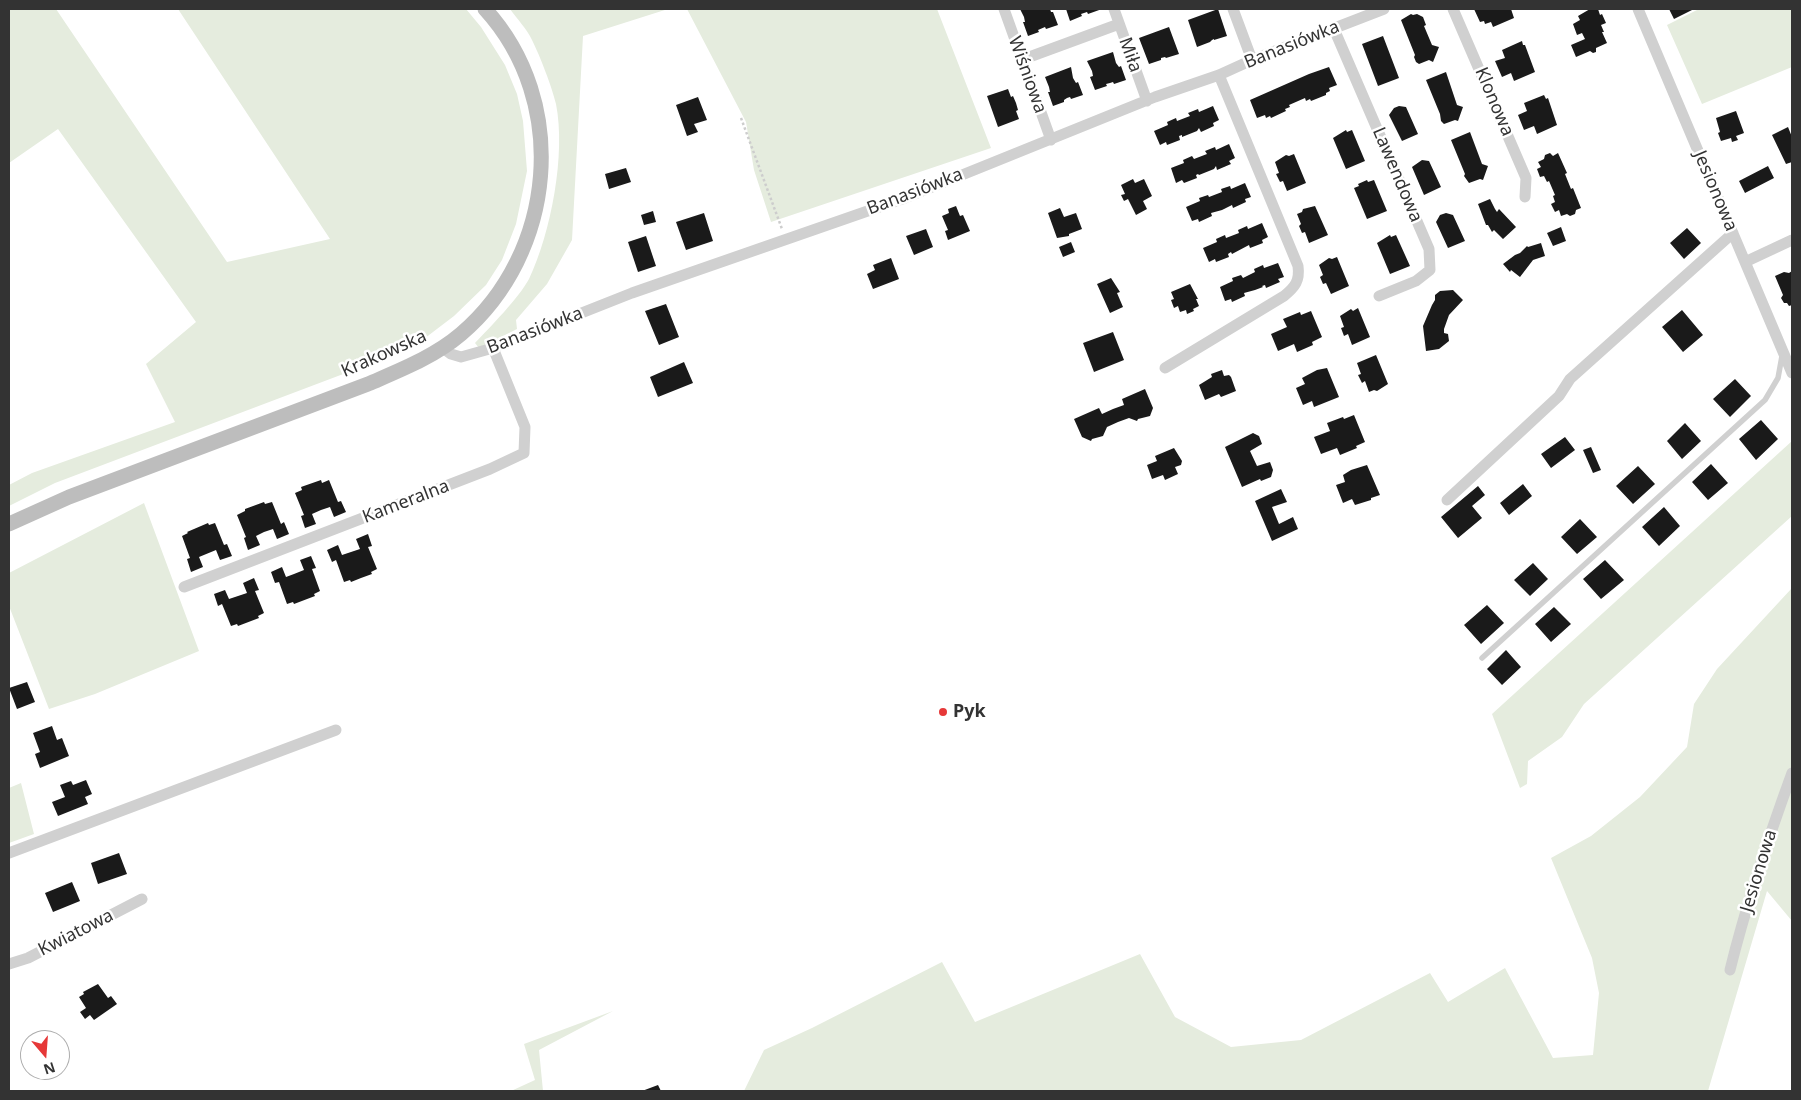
<!DOCTYPE html>
<html>
<head>
<meta charset="utf-8">
<style>
  body { margin:0 }
  #map { position:relative; width:1801px; height:1100px; overflow:hidden; background:#fff; font-family:"Noto Sans",sans-serif }
  canvas { display:block }
  .frame { position:absolute; inset:0; border:10px solid #333; pointer-events:none }
  .north { position:absolute; left:20px; top:1030px; width:50px; height:50px; box-sizing:border-box; background:#fff; border:1px solid #adadad; border-radius:50%; rotate:162deg; font-size:14px; font-weight:700; line-height:20px; text-align:center; color:#333 }
  .north::after { content:''; display:block; margin:auto; width:18px; height:22px; background:#e63838; clip-path:polygon(50% 0,100% 100%,50% 72%,0 100%) }
</style>
</head>
<body>
<div id="map">
<canvas width="1801" height="1100"></canvas>
<div class="frame"></div>
<div class="north">N</div>
</div>
<script>
const ctx = document.querySelector('canvas').getContext('2d');
ctx.lineJoin = 'round';
function fillPath(path, color) { ctx.fillStyle = color; ctx.fill(path, 'evenodd'); }
function trace(path, color, width, dash) { ctx.strokeStyle = color; ctx.lineWidth = width; ctx.lineCap = dash ? 'butt' : 'round'; ctx.setLineDash(dash || []); ctx.stroke(path); }
function write(font, color, halo, rows, align = 'center') {
  ctx.font = font + ' "Noto Sans",sans-serif'; ctx.lineWidth = 5; ctx.setLineDash([]); ctx.textBaseline = 'middle'; ctx.strokeStyle = halo; ctx.fillStyle = color; for (const [text, x, y, turn = 0] of rows) {
    ctx.save(); ctx.translate(x, y); ctx.rotate((+turn || 0) * Math.PI / 180); ctx.textAlign = isNaN(turn) ? turn : align; if (halo) ctx.strokeText(text, 0, 0); ctx.fillText(text, 0, 0); ctx.restore();
  }
}
const green = new Path2D(`
  M9 9H56L227 262 330 239 178 9H466L481 27 505 65 517 94 523 121 527 171 516 224 502 260 486 285 454 316 412 348 55 483 9 506V485L32 473 175 422 146 364 196 322 58 129 9 163Z
  M510 9H668L583 36 572 240 547 284 516 320 517 329 479 348 475 343C491 326 518 299 529 279 551 233 566 154 556 104 552 87 540 56 532 40 527 29 517 19 510 9Z
  M687 9H937L991 148 771 222 754 170 746 122Z
  M1699 9H1792V67L1702 104 1667 25Z
  M1792 441V516L1584 704 1562 737 1528 761 1527 784 1520 788 1492 714Z
  M144 503 199 651 95 694 49 709 9 606V573Z
  M1792 588V921L1767 891 1708 1091H744L764 1050 812 1028 942 962 975 1022 1140 954 1175 1017 1231 1047 1301 1040 1430 973 1448 1002 1505 968 1553 1058 1593 1055 1599 993 1592 958 1551 858 1591 836 1640 797 1687 747 1694 704 1717 669Z
  M21 783 34 834 9 843V788Z
  M613 1011 539 1050 543 1091H511L535 1080 524 1044Z`);
const building = new Path2D(`
  M1020 9H1050L1051 12H1053L1058 25 1046 29 1045 27 1038 30 1039 32 1028 36 1023 22H1025L1024 17Z
  M1066 9H1102L1088 14 1087 12 1081 14 1082 16 1070 21Z
  M1218 9 1227 36 1214 40V39L1212 40 1210 42 1197 47 1188 20Z
  M1474 9H1511L1514 18 1493 27 1491 22 1485 24 1484 21 1480 22Z
  M1590 9 1591 10 1598 9 1600 15 1602 14 1606 23 1601 25 1604 32H1602L1607 43 1596 48V52L1593 53 1590 51 1576 57 1571 45 1585 39 1582 33 1577 35 1573 24 1580 20 1578 16Z
  M1669 9H1694L1674 19Z
  M1411 14 1413 15 1417 14 1423 17 1426 25 1424 26 1432 45 1439 47 1433 62 1429 60 1419 64 1416 62 1414 57 1415 55 1401 20Z
  M1169 27 1179 54 1166 58 1165 57 1161 58V60L1149 64 1139 38Z
  M1383 36 1399 78 1378 86 1362 44Z
  M1522 41 1523 45H1525L1535 72 1514 81 1511 73 1502 77 1495 61 1505 58 1502 50Z
  M1113 52 1116 63 1119 67 1121 66 1126 80 1114 84 1113 82 1110 83 1106 84 1107 86 1095 90 1090 77 1093 76 1092 71 1087 61Z
  M1071 67 1073 78 1076 83 1078 82 1083 95 1071 99 1070 97 1067 98 1064 100V102L1053 106 1048 92H1050L1049 87 1045 77Z
  M1329 67 1337 85 1329 88 1330 91 1326 93V95L1311 101 1310 99 1306 101 1305 98 1289 105 1290 107 1285 109 1286 111 1271 118 1270 116 1266 118 1265 115 1257 118 1250 100 1309 74Z
  M1446 72 1457 105 1463 107 1458 121 1455 120 1444 124 1441 121 1440 114 1426 80Z
  M1008 89 1011 97 1013 96 1016 103 1018 110 1016 111 1019 119 998 127 987 96Z
  M1544 95 1546 99 1548 98 1557 125 1537 134 1534 126 1524 130 1518 115 1527 111 1524 103Z
  M698 97 707 120 694 124 698 132 687 136 676 105Z
  M1213 106 1219 120 1213 123 1214 126 1201 132 1199 128 1197 131 1182 137V135L1179 136 1180 140 1167 145 1166 142 1160 145 1154 131 1168 125 1167 122 1176 118 1177 121 1190 116 1188 113 1198 109 1199 112Z
  M1399 106 1406 107 1418 134 1402 141 1389 115 1394 108Z
  M1736 111 1744 133 1736 136 1738 140 1732 142 1731 138 1721 141 1718 133 1720 132 1716 118Z
  M1788 127 1792 137V162L1786 164 1772 135Z
  M1346 130 1347 132 1352 130 1365 161 1346 169 1333 138Z
  M1470 132 1482 164 1488 166 1483 180 1480 179 1469 183 1464 176 1465 174 1451 140Z
  M1229 144 1235 158 1229 161 1231 164 1217 170 1216 166 1214 169 1199 175 1198 174 1196 175 1197 178 1184 183 1182 180 1176 183 1171 168 1184 163 1183 160 1192 156 1194 159 1207 154 1205 151 1215 147 1216 150Z
  M1550 153 1553 156 1558 153 1567 173 1565 174 1571 189 1573 188 1581 208 1576 210 1575 214 1570 216 1567 214 1561 216 1559 210 1555 212 1551 204 1555 202 1553 196 1555 195 1549 181 1547 182 1544 176 1540 177 1537 169 1541 167 1538 162 1544 159 1545 155Z
  M1294 154 1306 183 1287 191 1283 181 1280 182 1276 174 1279 173 1275 162 1286 155 1289 156Z
  M1422 160 1429 161 1441 187 1424 195 1412 167Z
  M1768 166 1774 178 1745 193 1739 181Z
  M626 168 631 182 609 189 605 174Z
  M1133 179 1135 183 1144 179 1152 196 1143 201 1147 209 1136 215 1128 199 1124 201 1121 195 1125 194 1121 185Z
  M1367 180 1368 182 1374 180 1387 211 1367 219 1354 188 1359 186 1358 184Z
  M1245 183 1251 197 1245 199 1246 202 1233 208 1232 205 1222 210 1211 213 1212 216 1199 222 1198 219 1192 221 1186 207 1200 201 1199 198 1208 195 1209 197 1222 192 1221 189 1230 186 1231 189Z
  M1490 199 1495 209 1497 212 1499 209 1516 227 1503 239 1494 230 1492 232 1488 225H1486L1478 204Z
  M956 206 960 216 963 215 970 231 948 240 945 231 948 230 942 216 949 213 948 209Z
  M1315 206 1328 235 1309 243 1305 232 1302 233 1299 226 1301 224 1297 214 1302 212 1303 209Z
  M1060 208 1064 217 1076 213 1082 229 1069 234V236L1057 238 1048 213Z
  M653 211 656 222 644 225 641 215Z
  M704 213 713 241 686 250 676 222Z
  M1446 213 1453 215 1465 241 1448 248 1436 222 1440 215Z
  M1262 223 1268 237 1262 240 1263 243 1250 248 1249 245 1232 254 1231 252 1228 254 1229 257 1216 262 1215 259 1209 262 1203 248 1217 242 1216 239 1225 235 1226 238 1239 233 1238 230 1247 226 1248 229Z
  M1561 227 1566 241 1553 246 1547 233Z
  M1687 228 1701 243 1684 259 1670 243Z
  M926 229 933 247 914 255 906 236Z
  M1390 235 1391 237 1396 235 1410 266 1390 274 1377 243Z
  M646 236 656 266 638 272 628 242Z
  M1071 242 1075 252 1063 257 1059 247Z
  M1541 243 1545 256 1533 260 1520 277 1511 270 1510 272 1503 264 1515 255 1520 253 1527 246 1528 247Z
  M1337 257 1349 286 1331 294 1326 283 1323 284 1320 277 1323 275 1319 265 1329 258 1332 259Z
  M891 258 899 279 873 289 867 274 875 270 873 265Z
  M1278 263 1284 277 1278 279 1280 282 1266 288 1265 285 1262 286 1263 287 1255 290 1244 293 1245 296 1232 302 1231 299 1225 301 1220 287 1233 281 1232 278 1241 275 1243 278 1255 272 1254 269 1263 265 1264 268Z
  M1792 271V305L1789 306 1787 303H1784L1781 298 1783 295 1775 276 1784 272 1789 273Z
  M1111 278 1120 292 1117 293 1123 307 1110 313 1097 284Z
  M1190 284 1198 299H1196L1199 306 1193 309 1194 311 1187 314 1186 310 1180 312 1178 306 1174 308 1171 300 1174 299 1171 292Z
  M1453 290 1463 300 1449 315 1444 329V333L1448 334 1449 341 1439 349 1426 351 1423 326 1432 305 1435 300V295L1440 291Z
  M666 304 679 337 659 345 645 311Z
  M1358 308 1370 337 1352 345 1348 334 1344 336 1341 328 1344 327 1340 316 1351 309 1353 311Z
  M1682 310 1703 335 1683 352 1662 327Z
  M1311 311 1322 337 1312 342 1313 345 1297 352 1294 344 1278 351 1271 334 1287 327 1283 319 1300 312 1301 315Z
  M1113 332 1124 360 1094 372 1083 343Z
  M1376 355 1388 384 1377 391 1374 390 1369 392 1365 381 1362 383 1358 375 1361 374 1357 363Z
  M684 362 693 383 658 397 650 377Z
  M1327 368 1339 397 1314 407 1312 401 1303 405 1296 388 1305 384 1302 378 1317 370Z
  M1222 370 1224 376 1229 375 1231 377 1236 391 1221 397 1219 394 1205 400 1199 385 1212 377 1211 374Z
  M1735 379 1751 396 1730 417 1713 399Z
  M1145 389 1153 408 1150 416 1138 419 1137 421 1129 418 1118 422 1107 427 1103 436 1092 439 1091 441 1082 437 1074 419 1099 408 1102 414 1113 409 1124 405 1122 399Z
  M1354 415 1365 442 1356 446 1357 448 1340 455 1337 448 1321 454 1314 437 1330 431 1327 423 1343 417 1344 419Z
  M1761 420 1778 439 1756 460 1739 439Z
  M1685 423 1701 441 1682 459 1667 441Z
  M1253 433 1259 436 1262 444 1250 451 1257 466 1270 462 1273 470 1271 477 1261 481 1260 479 1242 487 1225 447Z
  M1565 437 1575 450 1551 468 1541 454Z
  M1591 447 1601 470 1593 473 1583 450Z
  M1174 448 1182 461 1181 465 1175 467 1178 474 1165 480 1163 475 1152 479 1147 465 1157 461 1155 456Z
  M1711 464 1728 483 1708 500 1692 482Z
  M1367 465 1380 495 1371 498V500L1355 505 1352 499 1343 503 1336 485 1345 482 1343 475 1351 470Z
  M1638 466 1655 484 1633 504 1616 486Z
  M321 480 322 483 329 480 338 502 341 501 346 512 334 517 330 507 321 510 312 514 316 524 305 528 301 516 304 515 295 493 302 490 301 487Z
  M1523 484 1532 496 1509 515 1500 503Z
  M1478 486 1485 495 1472 506 1482 518 1458 538 1441 517Z
  M1281 489 1287 502 1272 507 1279 524 1293 517 1298 529 1272 541 1255 501Z
  M264 502 265 504 272 502 281 524 284 522 289 534 277 539 273 529 264 532 256 536 260 545 248 550 244 538 246 537 237 515 245 511V509Z
  M1664 507 1680 526 1659 546 1642 527Z
  M1580 519 1597 537 1577 554 1561 537Z
  M208 523 209 525 215 523 224 545 227 544 232 556 220 560 216 550 199 557 203 567 191 572 187 559 190 558 182 536 188 533 187 532Z
  M368 534 372 546 368 547 377 569 371 572 372 574 361 578 351 582 350 580 344 582 336 560 332 562 327 550 338 545 342 555 360 549 356 539Z
  M311 556 316 568 312 569 320 591 314 594 315 596 294 604 293 602 287 604 279 582 275 583 271 572 282 567 286 577 294 574 304 570 300 560Z
  M1605 560 1624 580 1601 599 1583 579Z
  M1533 563 1548 579 1530 596 1514 580Z
  M254 578 259 590 255 591 264 613 258 616 259 618 238 626 237 624 231 626 222 604 218 606 214 594 225 590 229 599 247 593 243 583Z
  M1487 605 1504 623 1481 644 1464 625Z
  M1554 607 1571 624 1551 642 1535 624Z
  M1506 650 1521 667 1502 685 1487 669Z
  M27 682 35 702 17 709 9 688Z
  M52 726 57 740 62 738 69 756 40 768 35 754 40 752 33 733Z
  M86 780 92 794 85 797 88 804 58 816 52 802 65 797 60 785 71 781 73 785Z
  M119 853 127 874 98 884 91 863Z
  M72 882 80 901 53 912 45 893Z
  M98 984 108 998 111 996 117 1004 94 1020 90 1015 85 1019 80 1012 86 1008 79 997 84 994 83 992Z
  M658 1085 661 1091H642Z`);
const path = new Path2D(`
  M741 118 782 229`);
const lane = new Path2D(`
  M1482 658 1765 400 1778 378 1782 356`);
const street = new Path2D(`
  M1004 9 1051 140
  M1114 9 1147 101
  M1233 9 1252 60
  M1453 9 1526 178 1525 197
  M1638 9 1792 373
  M1334 29 1429 249 1430 270 1416 281 1379 296
  M1032 56 1119 24
  M1745 262 1792 240
  M443 348 451 354 461 357 493 348 632 293 905 198 1155 97 1219 75 1252 60 1384 9
  M1165 368 1284 296C1295 287 1300 281 1298 266L1219 75
  M1447 500 1559 396 1570 379 1733 233
  M184 587 490 469 524 453 525 427 493 348
  M9 853 336 730
  M9 964 28 958 142 899
  M1730 970C1746 905 1769 836 1792 773`);
const secondary = new Path2D(`
  M9 524 69 497 368 384C400 370 434 357 461 334 556 253 570 102 485 9`);
const markers = [
  [943,712,5,"#e63838"]
];
const streetNames = [
  ["Banasiówka",1292,45,-22],
  ["Miła",1130,55,70],
  ["Wiśniowa",1027,75,70],
  ["Klonowa",1494,102,67],
  ["Lawendowa",1397,175,67],
  ["Jesionowa",1715,191,67],
  ["Banasiówka",915,192,-21],
  ["Banasiówka",535,331,-21],
  ["Krakowska",384,354,-24],
  ["Kameralna",406,502,-21],
  ["Jesionowa",1759,871,-73],
  ["Kwiatowa",76,933,-27]
];
const poiNames = [
  ["Pyk",953,712]
];
fillPath(green, '#e5ecde');
fillPath(building, '#1a1a1a');
trace(path, '#cdcdcd', 2.5, [2.5, 2.5]);
trace(lane, '#d0d0d0', 5.5);
trace(street, '#d0d0d0', 11);
trace(secondary, '#bdbdbd', 15);
for (const [x, y, r, color] of markers) { const dot = new Path2D(); dot.arc(x, y, r, 0, 2 * Math.PI); ctx.fillStyle = color; ctx.fill(dot); trace(dot, '#fff', 2); }
write('18px', '#333', '#fff', streetNames);
write('bold 18px', '#333', '#fff', poiNames, 'left');
</script>
</body>
</html>
